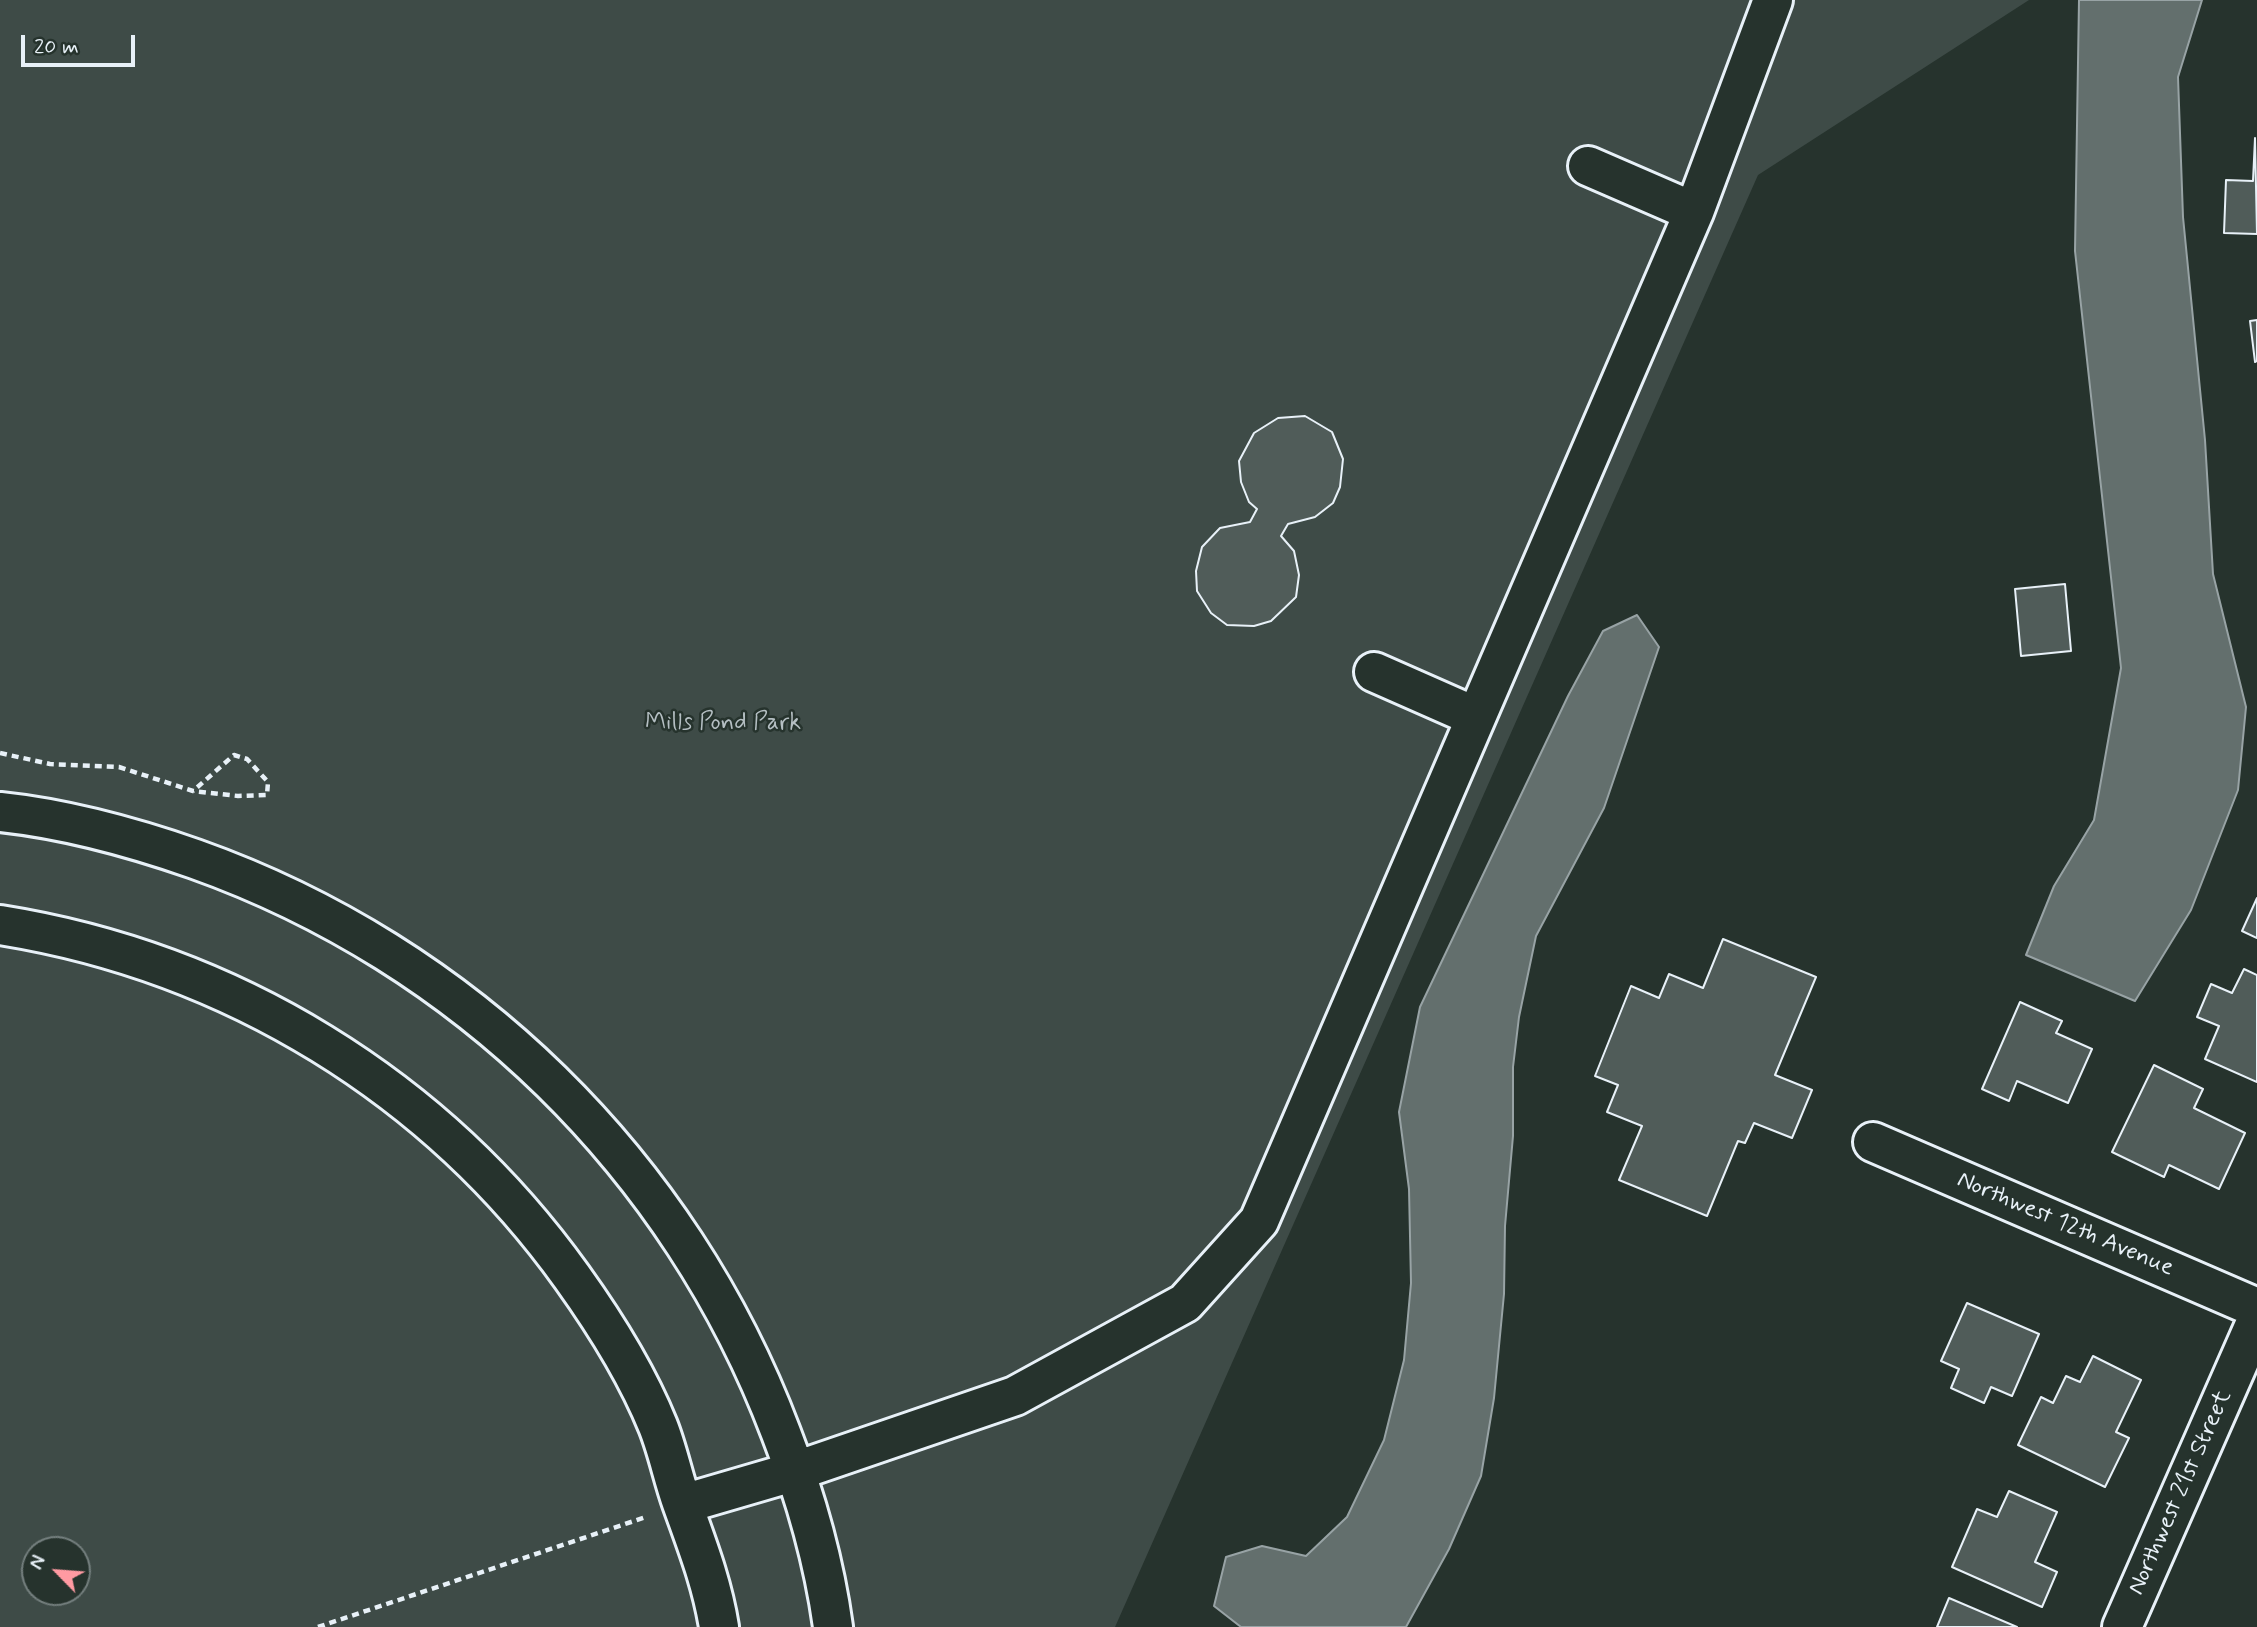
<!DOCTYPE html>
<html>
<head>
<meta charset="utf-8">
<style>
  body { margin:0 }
  #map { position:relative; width:2257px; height:1627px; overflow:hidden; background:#26332d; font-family:Mynerve,sans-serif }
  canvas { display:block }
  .north { position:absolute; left:21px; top:1536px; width:70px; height:70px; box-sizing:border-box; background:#26332d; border:2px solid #747f7e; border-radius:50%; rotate:295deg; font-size:19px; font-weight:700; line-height:28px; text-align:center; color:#e8f1f8 }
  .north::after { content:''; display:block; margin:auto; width:24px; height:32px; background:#ff9aa2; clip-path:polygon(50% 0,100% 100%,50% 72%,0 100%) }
  .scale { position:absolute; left:21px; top:35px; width:114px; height:32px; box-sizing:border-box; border:4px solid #e8f1f8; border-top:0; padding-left:9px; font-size:21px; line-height:24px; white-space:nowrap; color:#e8f1f8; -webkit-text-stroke:5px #26332d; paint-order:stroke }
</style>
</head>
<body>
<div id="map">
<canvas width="2257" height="1627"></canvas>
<div class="north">N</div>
<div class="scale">20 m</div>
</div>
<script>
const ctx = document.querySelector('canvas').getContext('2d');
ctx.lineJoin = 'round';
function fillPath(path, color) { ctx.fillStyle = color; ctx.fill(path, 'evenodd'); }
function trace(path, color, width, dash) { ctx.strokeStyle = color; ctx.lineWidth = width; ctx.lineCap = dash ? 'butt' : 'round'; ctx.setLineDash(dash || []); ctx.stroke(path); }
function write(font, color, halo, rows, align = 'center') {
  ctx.font = font + ' Mynerve,sans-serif'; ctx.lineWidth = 5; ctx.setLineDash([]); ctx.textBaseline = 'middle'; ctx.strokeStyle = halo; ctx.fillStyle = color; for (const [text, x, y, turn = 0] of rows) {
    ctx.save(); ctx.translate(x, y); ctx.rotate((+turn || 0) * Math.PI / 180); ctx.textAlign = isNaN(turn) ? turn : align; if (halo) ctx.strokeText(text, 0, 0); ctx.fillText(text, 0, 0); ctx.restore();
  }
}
const green = new Path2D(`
  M0 0H2029L1758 175 1115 1627H0ZM35 1550H77V1592H35Z`);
const water = new Path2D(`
  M2079 0H2202L2178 77 2183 217 2205 440 2213 574 2246 707 2238 790 2191 910 2135 1001 2026 955 2054 886 2094 820 2121 668 2075 251Z
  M1637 615 1659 647 1604 808 1536 936 1519 1017 1513 1067V1136L1505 1226 1504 1294 1494 1398 1481 1476 1449 1549 1406 1627H1241L1214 1606 1226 1557 1262 1546 1306 1556 1347 1517 1384 1440 1404 1360 1411 1283 1409 1189 1399 1112 1420 1007 1568 696 1603 631Z`);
const building = new Path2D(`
  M2255 138 2257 234 2224 233 2226 180 2253 181Z
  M2257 320V361L2255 362 2250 321Z
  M1305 416 1332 432 1343 459 1340 487 1333 503 1315 517 1288 524 1281 536 1294 551 1299 575 1296 597 1271 621 1254 626 1227 625 1211 613 1197 591 1196 571 1202 547 1220 528 1250 522 1257 509 1249 502 1241 482 1239 461 1254 433 1278 418Z
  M2065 584 2071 651 2021 656 2015 589Z
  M2257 898V938L2242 931Z
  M1723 939 1816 977 1775 1075 1812 1090 1792 1138 1754 1123 1745 1143 1738 1141 1707 1216 1619 1180 1642 1126 1607 1112 1618 1085 1595 1076 1631 986 1659 998 1669 974 1703 988Z
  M2244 969 2257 975V1082L2205 1059 2219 1026 2197 1017 2211 984 2232 993Z
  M2020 1002 2062 1021 2056 1033 2092 1049 2068 1103 2017 1081 2009 1101 1982 1089Z
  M2154 1065 2203 1089 2194 1108 2245 1133 2219 1189 2169 1165 2164 1177 2112 1152Z
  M1967 1303 2039 1334 2012 1396 1991 1387 1984 1403 1951 1388 1959 1369 1941 1361Z
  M2093 1356 2141 1380 2116 1432 2129 1438 2105 1487 2018 1445 2041 1397 2053 1403 2066 1376 2080 1382Z
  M2009 1491 2057 1512 2035 1562 2057 1572 2042 1607 1952 1567 1977 1509 1997 1517Z
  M1949 1598 2017 1627H1937Z`);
const path = new Path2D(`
  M0 753 50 764 119 767 193 791 238 796 267 795 268 782 247 759 234 755 193 791
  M318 1627 646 1517`);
const minor = new Path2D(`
  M1588 166 1694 212
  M1374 672 1476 717
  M0 812C66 819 132 837 195 859 465 955 680 1165 781 1433 805 1495 824 1561 833 1627
  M0 925C231 962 436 1087 572 1277 605 1323 637 1374 658 1426 668 1451 673 1478 682 1503 697 1545 712 1583 719 1627
  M1873 1142 2257 1308
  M683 1504 796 1471 1015 1396 1185 1303 1259 1221 1694 212 1773 0
  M2122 1627 2257 1320`);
const parkNames = [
  ["Mills Pond Park",723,724]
];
const streetNames = [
  ["Northwest 12th Avenue",2065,1225,23],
  ["Northwest 21st Street",2181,1493,-66]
];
fillPath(green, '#3e4b47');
fillPath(water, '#636f6d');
trace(water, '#98a3a5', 2);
fillPath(building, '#505c59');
trace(building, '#e8f1f8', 2);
trace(minor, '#e8f1f8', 44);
trace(path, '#e8f1f8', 4.5, [7, 5]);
trace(minor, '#26332d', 38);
write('24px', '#b5bfc3', '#26332d', parkNames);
write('24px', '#e8f1f8', '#26332d', streetNames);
</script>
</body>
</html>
